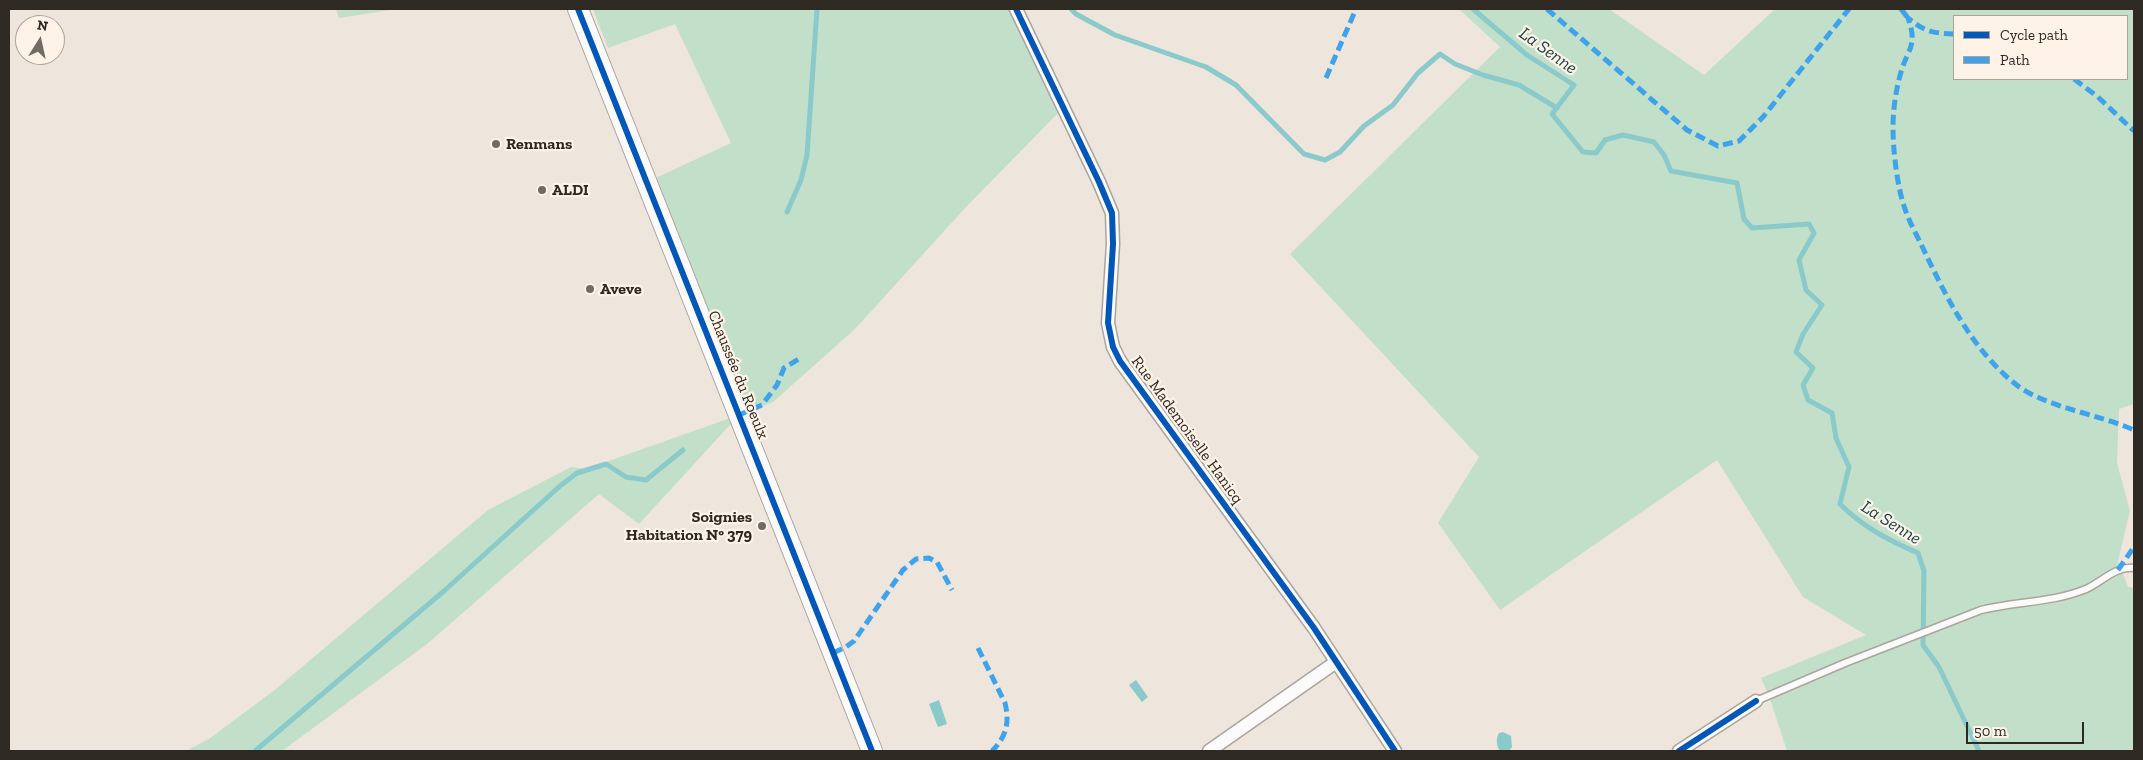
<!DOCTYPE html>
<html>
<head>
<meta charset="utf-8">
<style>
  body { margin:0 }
  #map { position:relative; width:2143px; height:760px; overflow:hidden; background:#eee5dd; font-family:"Zilla Slab",serif }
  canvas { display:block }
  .frame { position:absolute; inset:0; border:10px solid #2f2924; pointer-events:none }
  .legend { position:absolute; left:1953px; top:15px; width:175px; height:65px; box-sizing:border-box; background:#fff2e7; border:1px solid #aca299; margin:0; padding:6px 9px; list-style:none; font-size:15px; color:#2f2924 }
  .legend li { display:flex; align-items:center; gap:10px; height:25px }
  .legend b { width:25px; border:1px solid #aca299 }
  .north { position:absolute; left:15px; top:15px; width:50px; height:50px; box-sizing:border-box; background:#fff2e7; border:1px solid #aca299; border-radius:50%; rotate:10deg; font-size:14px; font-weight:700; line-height:20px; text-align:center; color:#2f2924 }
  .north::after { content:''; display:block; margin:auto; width:18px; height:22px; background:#726b65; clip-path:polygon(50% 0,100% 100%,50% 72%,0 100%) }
  .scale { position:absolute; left:1966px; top:722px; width:118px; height:22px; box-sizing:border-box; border:2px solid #2f2924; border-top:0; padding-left:6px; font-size:15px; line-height:18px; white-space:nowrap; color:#2f2924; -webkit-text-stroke:4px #fff2e7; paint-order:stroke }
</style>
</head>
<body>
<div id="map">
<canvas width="2143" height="760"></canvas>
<div class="frame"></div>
<ul class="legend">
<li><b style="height:6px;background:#0057b8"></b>Cycle path</li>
<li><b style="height:6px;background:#3ea3eb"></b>Path</li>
</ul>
<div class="north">N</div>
<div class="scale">50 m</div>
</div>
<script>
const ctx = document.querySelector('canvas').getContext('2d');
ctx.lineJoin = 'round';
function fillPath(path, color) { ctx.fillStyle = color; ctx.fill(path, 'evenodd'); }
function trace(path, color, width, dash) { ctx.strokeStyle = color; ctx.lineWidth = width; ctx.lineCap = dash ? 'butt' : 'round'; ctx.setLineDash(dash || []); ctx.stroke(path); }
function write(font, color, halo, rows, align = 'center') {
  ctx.font = font + ' "Zilla Slab",serif'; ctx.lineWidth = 4.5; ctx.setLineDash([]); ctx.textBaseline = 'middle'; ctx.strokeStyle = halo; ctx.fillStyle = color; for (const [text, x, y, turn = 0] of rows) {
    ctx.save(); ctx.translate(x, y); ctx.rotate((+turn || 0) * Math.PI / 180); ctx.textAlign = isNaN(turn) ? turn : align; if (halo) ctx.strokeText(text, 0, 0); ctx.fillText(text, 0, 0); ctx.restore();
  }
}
const green = new Path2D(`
  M336 9H397L339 18Z
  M593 9H1016L1063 108 966 207 855 329 773 402 739 415 639 524 599 494 427 644 282 751H186L209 739 276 689 488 510 571 467 586 469 739 415 647 182 731 143 675 24 608 48Z
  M1459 9H1609L1704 75 1775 9H2134V404L2119 409 2117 463 2130 511 2118 561 2128 587 2134 588V751H1787L1769 696 1761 678 1866 635 1803 597 1717 460 1500 610 1438 523 1479 457 1290 254 1500 47ZM1954 16H2127V79H1954Z`);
const water = new Path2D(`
  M1136 680 1148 697 1142 702 1129 685Z
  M939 700 947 724 938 727 929 704Z
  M1503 732 1511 736 1512 747 1509 751H1500C1496 746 1496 738 1499 733Z`);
const stream = new Path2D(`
  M1071 9 1076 14 1115 35 1206 67 1236 85 1304 154 1325 160 1340 152 1364 126 1393 105 1418 73 1440 54 1455 64 1483 75 1519 85 1557 108
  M1473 9 1527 55 1574 85 1552 114 1583 152 1596 153 1605 140 1623 135 1654 142 1664 155 1671 171 1737 183 1744 219 1752 228 1809 224 1814 233 1799 260 1806 290 1822 305 1803 334 1796 352 1813 368 1803 385 1808 400 1832 413 1836 438 1849 467 1840 504C1863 527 1888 540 1918 553L1924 571 1923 645 1939 667 1979 751
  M787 212 801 180 807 155 817 9
  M255 751 444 591 560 486 577 473 606 464 626 477 646 480 683 450`);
const service = new Path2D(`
  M1756 701 1845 663 1981 610C2016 601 2052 603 2086 589 2102 582 2115 566 2134 568`);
const minor = new Path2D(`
  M1016 9 1099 182 1112 213 1113 244 1108 323 1113 347 1120 361 1314 628 1395 751
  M1209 751 1336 662
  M1679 751 1756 701`);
const primary = new Path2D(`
  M578 9 872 751`);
const quiet = new Path2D(`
  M1547 9 1687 130 1718 146 1739 141 1763 117 1849 9
  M1901 9 1908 18
  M1954 34C1933 33 1925 32 1908 18 1918 46 1908 48 1901 72 1896 90 1893 108 1893 128 1893 150 1897 185 1904 206 1908 219 1915 232 1921 244 1945 295 1972 351 2018 386 2046 407 2101 415 2134 430
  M1326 78 1356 9
  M2074 79 2098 97 2134 131
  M739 415 762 405 777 385 784 368 802 357
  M2118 570 2134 547
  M978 648 1005 703C1010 723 1006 737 992 751
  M833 653 846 647 854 641 903 570 916 559 929 558 937 562 952 590`);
const cycleway = new Path2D(`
  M578 9 872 751
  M1016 9 1099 182 1112 213 1113 244 1108 323 1113 347 1120 361 1314 628 1395 751
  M1679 751 1756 701`);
const markers = [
  [496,144,5,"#726b65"],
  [542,190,5,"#726b65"],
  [590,289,5,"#726b65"],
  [762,526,5,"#726b65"]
];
const poiNames = [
  ["Renmans",506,144],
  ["ALDI",552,190],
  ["Aveve",600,289],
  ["Soignies",752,517,"right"],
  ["Habitation N° 379",752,535,"right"]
];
const streetNames = [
  ["Chaussée du Roeulx",738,375,68],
  ["Rue Mademoiselle Hanicq",1187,430,54]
];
const waterNames = [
  ["La Senne",1548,51,36],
  ["La Senne",1891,523,32]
];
fillPath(green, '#c2dfca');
fillPath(water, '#8bcaca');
trace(stream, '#8bcaca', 5);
trace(service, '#aba49e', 9);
trace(minor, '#aba49e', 15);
trace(primary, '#aba49e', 22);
trace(service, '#fcfbfa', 6);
trace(minor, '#fcfbfa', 12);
trace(primary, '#fcfbfa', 20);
trace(quiet, '#3ea3eb', 5, [10, 5]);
trace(cycleway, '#0057b8', 6);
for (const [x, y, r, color] of markers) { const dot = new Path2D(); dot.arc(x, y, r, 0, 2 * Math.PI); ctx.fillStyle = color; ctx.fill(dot); trace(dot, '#fff2e7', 2); }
write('bold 16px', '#2f2924', '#fff2e7', poiNames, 'left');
write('16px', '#2f2924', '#fff2e7', streetNames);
write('italic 18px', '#194446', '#fff2e7', waterNames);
</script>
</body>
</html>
